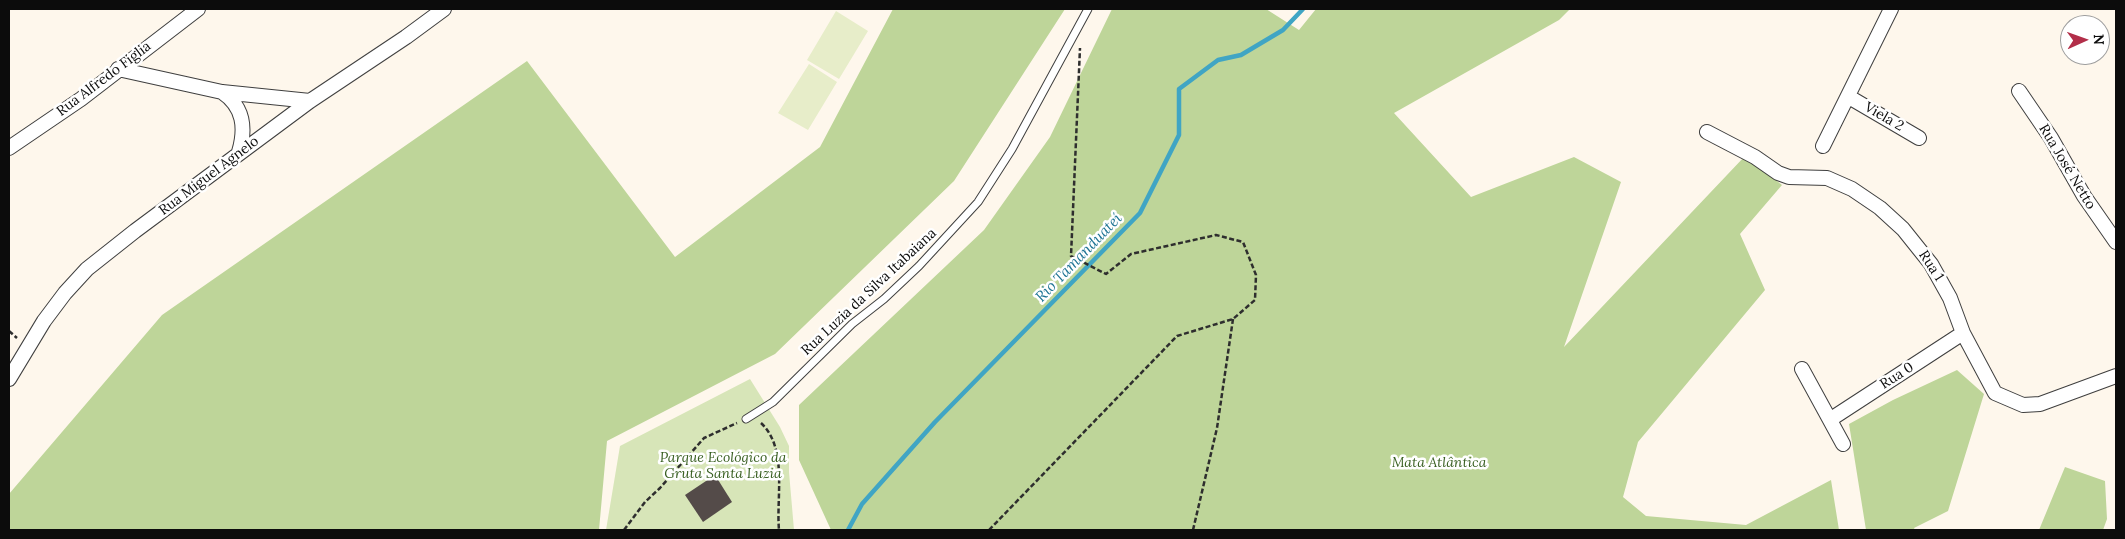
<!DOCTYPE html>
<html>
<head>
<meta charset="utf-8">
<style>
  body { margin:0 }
  #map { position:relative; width:2125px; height:539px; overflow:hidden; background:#fef7ec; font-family:Lora,serif }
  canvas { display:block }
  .frame { position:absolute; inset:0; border:10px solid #0c0c0c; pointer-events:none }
  .north { position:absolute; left:2060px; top:15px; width:50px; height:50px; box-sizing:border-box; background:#fff; border:1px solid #9e9e9e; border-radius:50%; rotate:88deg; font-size:14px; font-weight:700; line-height:20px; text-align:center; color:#0c0c0c }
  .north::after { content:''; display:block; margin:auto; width:18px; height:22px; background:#b22e49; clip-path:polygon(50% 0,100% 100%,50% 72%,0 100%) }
</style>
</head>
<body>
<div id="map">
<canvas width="2125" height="539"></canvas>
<div class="frame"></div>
<div class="north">N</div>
</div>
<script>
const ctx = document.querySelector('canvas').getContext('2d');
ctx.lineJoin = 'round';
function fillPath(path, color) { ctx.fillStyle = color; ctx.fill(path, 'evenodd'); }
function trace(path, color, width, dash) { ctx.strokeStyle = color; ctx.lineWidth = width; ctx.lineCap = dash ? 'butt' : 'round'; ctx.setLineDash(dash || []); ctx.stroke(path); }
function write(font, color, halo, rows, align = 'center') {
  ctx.font = font + ' Lora,serif'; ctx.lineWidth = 5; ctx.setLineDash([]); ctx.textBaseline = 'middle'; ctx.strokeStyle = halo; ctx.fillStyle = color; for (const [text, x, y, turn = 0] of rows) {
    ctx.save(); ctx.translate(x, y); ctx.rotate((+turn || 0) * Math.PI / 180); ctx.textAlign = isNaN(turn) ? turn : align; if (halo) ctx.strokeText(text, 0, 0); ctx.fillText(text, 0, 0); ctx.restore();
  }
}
const green = new Path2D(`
  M750 379 780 427 789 446V472L794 530H606L620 446Z`);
const forest = new Path2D(`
  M893 9H1065L954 181 775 354 607 441 599 530H9V494L162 315 527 61 675 257 820 147Z
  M1112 9H1266L1299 30 1316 9H1570L1559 20 1394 113 1471 197 1574 157 1621 182 1564 347 1745 156 1782 185 1740 234 1765 290 1638 442 1623 497 1646 516 1746 525 1831 480 1839 530H831L799 460V405L984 230 1050 137Z
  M1957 370 1984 394 1948 511 1914 528 1915 530H1866L1849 424 1893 400Z
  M2065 467 2105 481 2107 519 2103 530H2039Z`);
const pitch = new Path2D(`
  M836 11 868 31 839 79 807 60Z
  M809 64 837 82 808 130 778 113Z`);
const stream = new Path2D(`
  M848 530 862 504 935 422 1140 213 1179 135V89L1218 60 1241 55 1283 30 1303 9`);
const building = new Path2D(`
  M715 475 732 502 703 522 685 495Z`);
const path = new Path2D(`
  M9 331 17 338
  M761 423C788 448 776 497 779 530
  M624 530 645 502 660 488 704 438 737 423
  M989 530 1177 336 1233 319 1255 300 1256 275 1243 242 1216 235 1131 254 1106 274 1071 256 1080 48
  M1193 530 1217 428 1233 319`);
const service = new Path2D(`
  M746 419 773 402 852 324 884 299 919 266 978 202 1012 149 1088 9`);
const minor = new Path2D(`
  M118 69 222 92 310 101
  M2019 91 2051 138 2084 196 2116 242
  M222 92C244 107 246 128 239 152
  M1849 97 1919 138
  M1707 132 1755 157 1778 173 1789 177 1827 178 1852 189 1880 208 1903 229 1931 264 1950 298 1963 333 1995 393 2023 405 2040 404 2116 376
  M1823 146 1891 9
  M9 148 81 99 198 9
  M1802 369 1843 444
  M9 379 44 321 65 293 87 269 135 231 310 101 406 37 444 9
  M1831 419 1963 333`);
const streetNames = [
  ["Rua Alfredo Figlia",104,79,-37],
  ["Viela 2",1884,117,30],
  ["Rua José Netto",2067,167,59],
  ["Rua Miguel Agnelo",209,176,-37],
  ["Rua 1",1931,266,57],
  ["Rua Luzia da Silva Itabaiana",869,292,-43],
  ["Rua 0",1897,376,-33]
];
const parkNames = [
  ["Parque Ecológico da",723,458],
  ["Gruta Santa Luzia",723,474],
  ["Mata Atlântica",1439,463]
];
const waterNames = [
  ["Rio Tamanduateí",1079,258,-46]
];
fillPath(green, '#d7e5b8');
fillPath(forest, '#bed599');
fillPath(pitch, '#e7edc9');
trace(stream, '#40a5c4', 4.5);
fillPath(building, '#544b49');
trace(service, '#3f3f3f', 9);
trace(minor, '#3f3f3f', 16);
trace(path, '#2e2e2e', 2.5, [5, 2.5]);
trace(service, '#fff', 7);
trace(minor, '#fff', 14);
write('14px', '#0c0c0c', '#fff', streetNames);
write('italic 14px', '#385f21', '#fff', parkNames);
write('italic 15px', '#1e7494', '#fff', waterNames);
</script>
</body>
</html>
